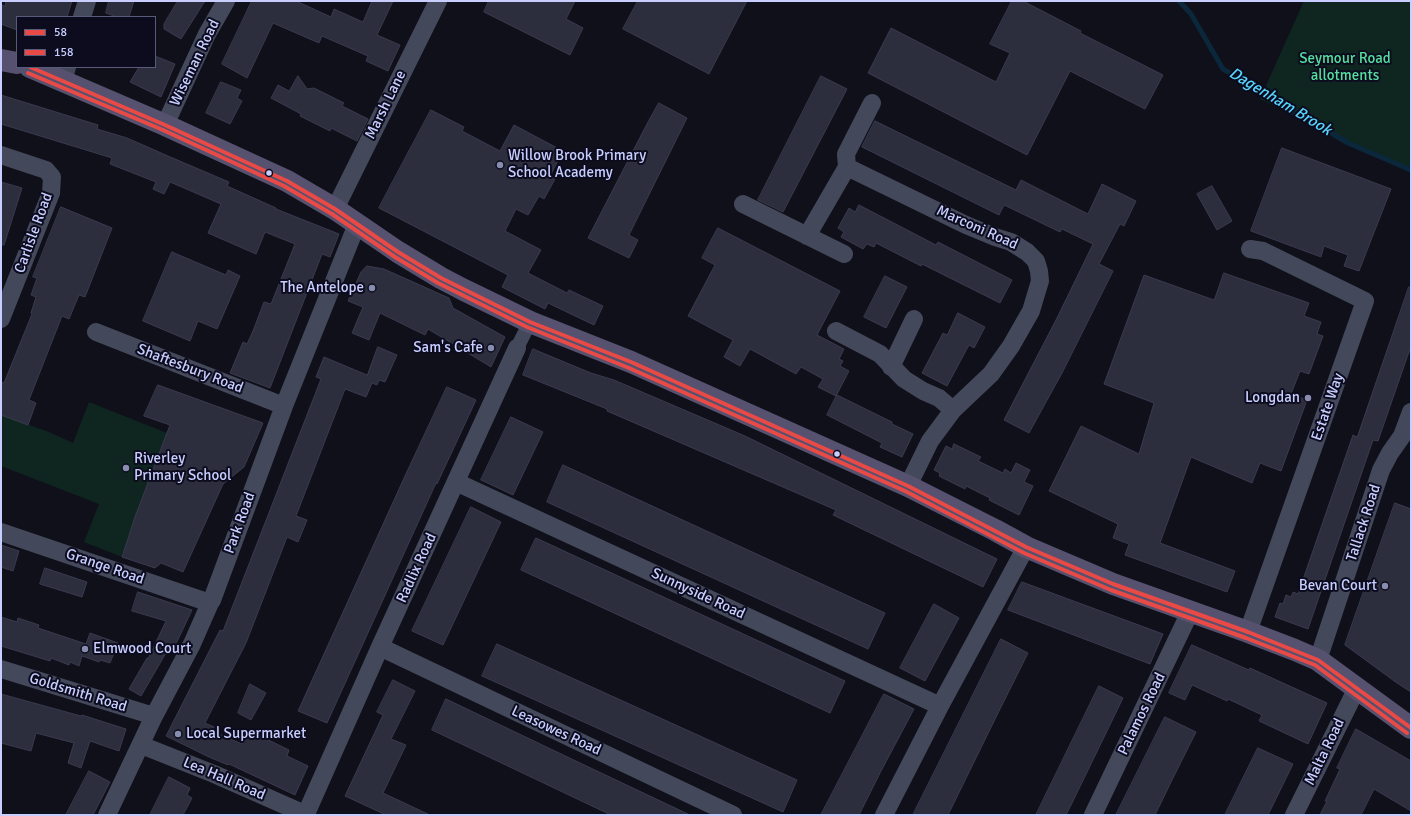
<!DOCTYPE html>
<html>
<head>
<meta charset="utf-8">
<style>
  body { margin:0 }
  #map { position:relative; width:1412px; height:816px; overflow:hidden; background:#10101a; font-family:Signika,sans-serif }
  canvas { display:block }
  .frame { position:absolute; inset:0; border:2px solid #c8ceff; pointer-events:none }
  .legend { position:absolute; left:16px; top:16px; width:140px; height:52px; box-sizing:border-box; background:#0c0c1e; border:1px solid #575a78; margin:0; padding:5px 7px; list-style:none; font-size:12px; color:#c8ceff }
  .legend li { display:flex; align-items:center; gap:8px; height:20px }
  .legend b { width:20px; border:1px solid #575a78 }
</style>
</head>
<body>
<div id="map">
<canvas width="1412" height="816"></canvas>
<div class="frame"></div>
<ul class="legend">
<li><b style="height:5px;background:#ea4a46"></b>58</li>
<li><b style="height:5px;background:#ea4a46"></b>158</li>
</ul>
</div>
<script>
const ctx = document.querySelector('canvas').getContext('2d');
ctx.lineJoin = 'round';
function fillPath(path, color) { ctx.fillStyle = color; ctx.fill(path, 'evenodd'); }
function trace(path, color, width, dash) { ctx.strokeStyle = color; ctx.lineWidth = width; ctx.lineCap = dash ? 'butt' : 'round'; ctx.setLineDash(dash || []); ctx.stroke(path); }
function write(font, color, halo, rows, align = 'center') {
  ctx.font = font + ' Signika,sans-serif'; ctx.lineWidth = 4; ctx.setLineDash([]); ctx.textBaseline = 'middle'; ctx.strokeStyle = halo; ctx.fillStyle = color; for (const [text, x, y, turn = 0] of rows) {
    ctx.save(); ctx.translate(x, y); ctx.rotate((+turn || 0) * Math.PI / 180); ctx.textAlign = isNaN(turn) ? turn : align; if (halo) ctx.strokeText(text, 0, 0); ctx.fillText(text, 0, 0); ctx.restore();
  }
}
const green = new Path2D(`
  M1304 1H1411V173L1260 99Z
  M89 402 167 433 135 517 122 557 84 542 99 504 1 466V415L49 432 73 443Z`);
const stream = new Path2D(`
  M1179 1 1191 14 1223 69 1348 143 1411 170`);
const building = new Path2D(`
  M6 1H72L67 17H17V30L1 24V5L5 6Z
  M109 1H134L129 17H117L106 13Z
  M178 1H205L181 39 164 29V24Z
  M252 1H296L331 17 334 9 363 22 372 1H393L377 35 400 45 388 71 366 61 368 56 322 36 319 43 273 23 247 78 222 64Z
  M489 1H575L566 19 583 28 570 55 484 12Z
  M638 1H747L709 74 623 29Z
  M1012 1H1023L1081 31 1080 33 1163 75 1145 109 1070 71 1027 155 868 73 891 28 996 82 1010 53 990 44Z
  M155 56 175 64 161 97 130 82 139 67H155Z
  M298 76 307 89 314 88 344 103 342 106 368 119 357 141 331 128 330 131 300 116 301 114 271 98 278 85 289 91Z
  M821 76 847 89 783 212 758 200Z
  M221 82 241 90 237 98 242 101 230 124 206 113Z
  M1 95 98 125 97 129 127 138 168 156 229 182 227 186 276 208V209L339 234 330 257 322 254 270 388 230 373 243 342 247 344 253 331 264 302 271 304 295 244 265 232 256 254 208 233 221 204 170 182 164 194 153 189 156 182 110 164 112 158 1 124Z
  M659 103 687 118 629 235 638 240 629 258 588 238 648 122Z
  M431 110 464 127 462 131 500 151 514 125 563 151 550 176 555 179 544 199 539 196 528 215 516 209 505 231 541 250 528 273 567 293 569 290 603 306 594 325 548 303 545 309 502 287 508 275 379 208Z
  M875 121 1016 190 1021 180 1088 214 1102 184 1136 201 1124 226 1120 224 1099 264 1113 271 1062 373 1029 433 1004 420 1057 318 1093 244 1062 229 1060 232 1004 205 999 215 862 147Z
  M1282 148 1391 189 1359 271 1344 266 1348 255 1324 246 1321 257 1251 231Z
  M1 182 22 188 4 245H1Z
  M1212 186 1232 221 1217 230 1197 194Z
  M859 205 936 245 938 242 1012 280 1000 303 922 264 921 266 876 243 874 247 867 244 863 249 841 237 844 232 838 228 849 208 855 212Z
  M61 207 112 228 85 297 79 295 69 319 62 316 29 400 36 403 28 425 1 415V382L4 383 32 314 31 313 36 297 31 295 37 278 33 277Z
  M718 228 840 291 817 335 844 349 839 359 843 361 840 366 849 371 836 396 818 387 823 379 801 367 796 374 750 349 740 366 724 357 733 340 688 316 715 265 702 258Z
  M172 252 226 275 228 270 240 276 217 329 198 321 190 341 143 321Z
  M367 266 384 269 449 298 453 308 505 337 491 367 428 329 425 335 380 313 369 340 352 333 363 307 348 301 361 272Z
  M1224 273 1309 303 1304 316 1321 322 1317 334 1323 336 1309 374 1300 371 1291 394 1307 400 1281 471 1260 463 1252 483 1191 457 1160 543 1235 571 1227 592 1125 555 1129 544 1113 538 1118 524 1049 491 1081 426 1139 454 1154 403 1104 384 1144 275 1214 300Z
  M885 276 907 287 886 328 864 317Z
  M1409 287H1411V346L1378 441 1373 440 1308 629 1275 617 1280 603 1283 604 1286 595 1291 597 1293 592 1298 594 1353 435 1357 437Z
  M958 313 985 327 974 348 969 345 947 386 922 373 943 333 947 335Z
  M378 347 397 355 385 382 379 380 377 385 372 383 366 397 345 389 296 516 307 520 298 542 287 537 246 643 205 723 214 727 212 731 242 744 248 730 289 750 287 756 308 766 295 795 229 764 228 765 209 757 166 736 220 630 223 631 321 379 316 377 324 357 367 375Z
  M533 349 591 373 614 380 745 436 997 559 983 587 833 515 836 510 607 411V409L523 375Z
  M158 385 263 423 244 467 223 484 183 572 161 563 155 568 122 557 135 517 170 425 144 416Z
  M447 387 476 400 437 484 436 483 327 723 298 711 405 476Z
  M837 395 892 422V424L913 434 902 457 880 447 882 443 827 415Z
  M511 417 543 432 513 495 481 480Z
  M954 444 981 457 978 461 1003 473 1005 469 1011 473 1016 463 1030 470 1024 482 1033 486 1019 515 989 500 990 498 966 486 965 489 939 476 940 473 934 470 946 446 952 449Z
  M563 465 885 613 868 649 547 502Z
  M1395 503 1411 509V692L1397 683 1345 645Z
  M471 507 501 522 443 645 412 631Z
  M536 538 845 681 830 713 521 570Z
  M1 545 19 551 13 571 1 567Z
  M45 568 87 582 82 597 40 584Z
  M1022 582 1163 634 1150 664 1008 610Z
  M138 592 192 610 174 648 170 646 141 696 129 689 147 658 148 659 166 621 132 611Z
  M934 604 959 618 925 681 900 668Z
  M1 617 17 622 18 618 39 625 38 628 86 644 90 633 118 643 110 663 100 660 99 662 82 656 79 666 70 662 69 665 51 658 50 661 1 646Z
  M1001 639 1028 653 1000 709 948 815H913Z
  M497 644 797 780 783 812 482 676Z
  M1192 645 1249 670 1250 668 1327 703 1308 744 1259 721 1262 715 1228 699 1227 701 1192 685 1185 700 1169 693Z
  M393 680 415 691 391 739 406 745 383 793 430 815H386L345 796 383 715 377 712Z
  M250 684 266 693 251 720 238 713Z
  M1099 686 1123 698 1073 801 1066 815H1036Z
  M1 694 81 716 82 715 126 729 119 751 90 741 81 768 68 763 74 743 36 733 31 751 1 743Z
  M884 694 914 709 880 773 859 815H821Z
  M446 699 578 762 690 815H611L432 730Z
  M1165 717 1196 732 1173 778 1155 815H1116Z
  M1356 729 1411 761V811L1374 789 1361 815H1320L1327 801H1325L1340 769 1337 768Z
  M1258 748 1293 764 1268 815H1225Z
  M89 771 110 782 93 815H66Z
  M169 777 190 788 187 795 192 798 183 815H150Z`);
const pedestrian = new Path2D(`
  M517 348 530 322`);
const minor = new Path2D(`
  M82 17 87 1
  M63 81 67 67
  M165 125 207 34 226 1
  M1 155 46 170 52 177 51 193 1 319
  M847 167 846 154 872 103
  M743 204 844 254
  M335 209 438 1
  M807 236 847 167 966 225 995 237 1011 242 1027 252 1036 261 1039 271 1040 281 1031 311 1011 346 991 374 953 410 930 441 908 486
  M836 331 880 354 904 379 923 391 939 398 953 410
  M96 332 284 406
  M891 367 914 319
  M456 482 940 706
  M1 532 210 603
  M1248 632 1365 301 1263 251 1250 249
  M380 647 733 815
  M1318 660 1381 470 1390 453 1402 436 1411 412
  M1 669 154 716
  M141 745 214 774 307 815
  M306 814 380 647 517 348
  M107 815 154 716 192 644 210 603 212 600 284 406 357 224
  M884 815 940 706 1026 547
  M1093 815 1190 612
  M1294 815 1357 688`);
const primary = new Path2D(`
  M1 60 17 63
  M30 67 165 125 287 181 335 209 398 252 441 278 464 290 530 322 631 362 908 486 995 530 1026 547 1113 584 1248 632 1295 650 1318 660 1411 728`);
const bus1 = new Path2D(`
  M30 67 165 125 287 181 335 209 398 252 441 278 530 322 631 362 908 486 1026 547 1113 584 1248 632 1318 660 1411 728`);
const bus2 = new Path2D(`
  M28 73 163 130 284 186 332 214 395 257 438 283 527 327 629 368 905 491 1024 553 1111 590 1246 638 1315 665 1407 733`);
const markers = [
  [500,165,4,"#888caf"],
  [269,173,3.5,"#c8ceff"],
  [372,288,4,"#888caf"],
  [491,348,4,"#888caf"],
  [1308,398,4,"#888caf"],
  [837,454,3.5,"#c8ceff"],
  [126,468,4,"#888caf"],
  [1385,586,4,"#888caf"],
  [85,649,4,"#888caf"],
  [178,734,4,"#888caf"]
];
const parkNames = [
  ["Seymour Road",1345,59],
  ["allotments",1345,76]
];
const streetNames = [
  ["Wiseman Road",195,63,-64],
  ["Marsh Lane",386,105,-64],
  ["Marconi Road",977,228,24],
  ["Carlisle Road",34,233,-70],
  ["Shaftesbury Road",190,369,21],
  ["Estate Way",1328,407,-71],
  ["Park Road",240,523,-70],
  ["Tallack Road",1364,523,-72],
  ["Grange Road",105,567,19],
  ["Radlix Road",417,568,-65],
  ["Sunnyside Road",698,594,25],
  ["Goldsmith Road",78,693,17],
  ["Palamos Road",1142,714,-64],
  ["Leasowes Road",556,731,25],
  ["Malta Road",1325,752,-64],
  ["Lea Hall Road",224,779,23]
];
const poiNames = [
  ["Willow Brook Primary",508,156],
  ["School Academy",508,173],
  ["The Antelope",364,288,"right"],
  ["Sam's Cafe",483,348,"right"],
  ["Longdan",1300,398,"right"],
  ["Riverley",134,459],
  ["Primary School",134,476],
  ["Bevan Court",1377,586,"right"],
  ["Elmwood Court",93,649],
  ["Local Supermarket",186,734]
];
const waterNames = [
  ["Dagenham Brook",1280,102,31]
];
fillPath(green, '#0f2520');
trace(stream, '#0b273b', 5);
fillPath(building, '#2d2e3d');
trace(building, '#393a4f', 1);
trace(pedestrian, '#44485b', 14);
trace(minor, '#44485b', 18);
trace(primary, '#56516e', 22);
trace(bus1, '#ea4a46', 4);
trace(bus2, '#ea4a46', 4);
for (const [x, y, r, color] of markers) { const dot = new Path2D(); dot.arc(x, y, r, 0, 2 * Math.PI); ctx.fillStyle = color; ctx.fill(dot); trace(dot, '#0c0c1e', 1.5); }
write('15px', '#54df9e', '#0c0c1e', parkNames);
write('15px', '#c8ceff', '#0c0c1e', streetNames);
write('15px', '#c8ceff', '#0c0c1e', poiNames, 'left');
write('italic 16px', '#56d5ff', '#0c0c1e', waterNames);
</script>
</body>
</html>
